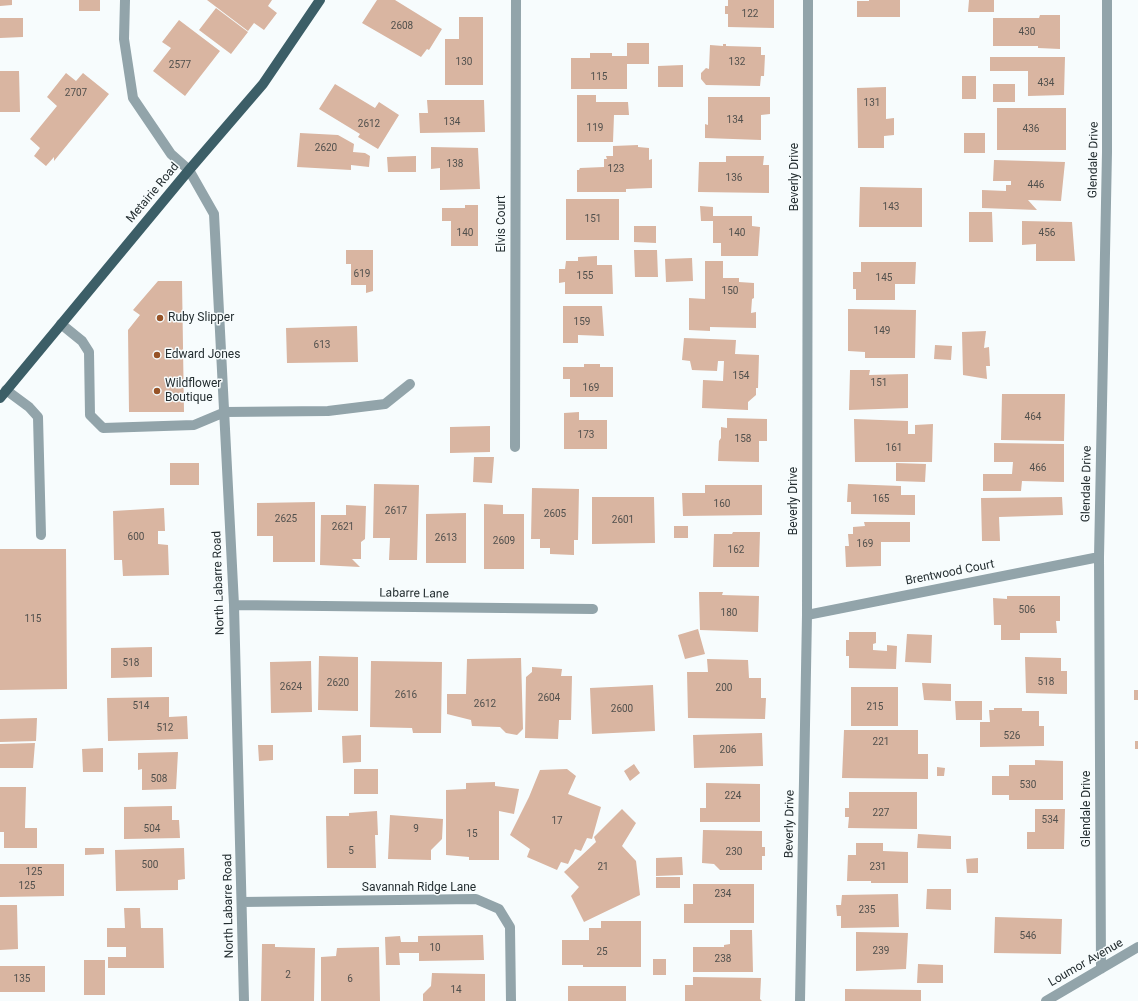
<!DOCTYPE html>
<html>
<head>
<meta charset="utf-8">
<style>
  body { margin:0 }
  canvas { display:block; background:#f7fcfd }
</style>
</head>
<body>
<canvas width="1138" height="1001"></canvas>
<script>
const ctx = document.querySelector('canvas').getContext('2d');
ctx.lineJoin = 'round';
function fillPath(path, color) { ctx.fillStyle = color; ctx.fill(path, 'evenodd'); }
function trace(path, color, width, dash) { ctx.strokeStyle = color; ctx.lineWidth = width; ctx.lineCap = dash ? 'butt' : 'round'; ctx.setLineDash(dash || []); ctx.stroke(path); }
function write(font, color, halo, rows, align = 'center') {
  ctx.font = font + ' Roboto,sans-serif'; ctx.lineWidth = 3; ctx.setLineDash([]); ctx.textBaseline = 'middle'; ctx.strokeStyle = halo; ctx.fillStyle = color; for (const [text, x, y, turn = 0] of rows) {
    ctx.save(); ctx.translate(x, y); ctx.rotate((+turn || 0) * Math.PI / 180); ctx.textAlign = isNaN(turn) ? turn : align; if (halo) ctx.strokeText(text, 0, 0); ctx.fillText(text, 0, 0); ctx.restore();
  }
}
const building = new Path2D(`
  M0 0H12V5L0 6Z
  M79 0H100V11H79Z
  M207 0H272L268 6 277 13 264 30 254 23 248 31Z
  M377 0H395L442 29 429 50 427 49 421 57 362 23Z
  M728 0H774V28L728 27V14H725V6H728Z
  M869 0H900V17H857V1H869Z
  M969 0H994V12H968Z
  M216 8 248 32 231 54 199 30Z
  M1040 15H1060V49L1038 48V46H993V18H1039Z
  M459 17H483V85H445V39H459Z
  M0 18H23V37L0 38Z
  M179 20 220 51 185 96 153 71 171 48 162 42Z
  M627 43H649V64H627V89H571V58H590V53H612V56H627Z
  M723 44H726V46L761 47V55H765L764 76H761L760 86 706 85 701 79V73L706 68 709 69 710 45 723 46Z
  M990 57H1065L1064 95 1028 96V71H990Z
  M683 65V87H658V66Z
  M0 71H19L20 112H0Z
  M66 73 76 81 83 73 109 94 54 161V157L46 166 34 156 40 148 30 139 57 106 47 97Z
  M962 76H976V99H962Z
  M335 84 375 108 379 102 399 115 378 149 358 137 360 134 319 109Z
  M993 84H1015V102H993Z
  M886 87V119L894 118V135L884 136V148H858L857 88Z
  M577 95H596V102H628L629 115H614L613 142H577Z
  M708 97H770V114L761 115V140L705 138V124L708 125Z
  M427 100H484L485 132 420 133 419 113H428Z
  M997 108H1066V150H997Z
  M300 133 338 135 354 144 353 152 365 153 370 156 369 167 351 165V170L297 167Z
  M964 133H985V153H964Z
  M638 145V147L649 148V160L652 159V188L626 189V192H577V170H579L580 168 604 167V159H607L606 156H613V146Z
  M431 147 478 148 480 189 440 190V168L431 169Z
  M416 156V172H388L387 157Z
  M726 156H764L763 165H769V193L698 192 699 162H726Z
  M994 160 1065 162 1061 201 1028 200 1037 210 982 208V190L1006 191V185H1011V181H993Z
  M860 187 922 188V227H859Z
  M566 199H619V240H566Z
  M465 205H478V246H451V221H442V208H465Z
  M700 206 713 207V216H752V226L760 227 758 256H721V243H713V221H701Z
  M969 212H992L993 242H969Z
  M1022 221 1072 222 1075 261H1036V244L1022 245Z
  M634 226H656V243L634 242Z
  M346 250H373V291L366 293V285H351V264H346Z
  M634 250H657L658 277H635Z
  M597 256V265H612L613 294H565V282L559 283V269H565L566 261H578V257Z
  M692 258 693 281 666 282 665 259Z
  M705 261H723V278H739V282L754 283V298L752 299 751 313 756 312V328L710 327V331L689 330V298L705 299Z
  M861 262H916L915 284H895V300H856V289H853V272H861Z
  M158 281H182L184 412H129L128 330 140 315 133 310Z
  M563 306H602L604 336 578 335V343H563Z
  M848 309 916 310 915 358H865V352L848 351Z
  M357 326 358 362 287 363 286 328Z
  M986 331 984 348 989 347 990 366H986L987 379 963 375 962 332Z
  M684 338 736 340 735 354 759 355 758 388H756V395L748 402V410L702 408 703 380 723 381 724 361H718L717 371 692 370 690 361 682 360Z
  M935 345 952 346 951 360 934 359Z
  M584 364H600V367H613V397H570V379H563V367H584Z
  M850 370H870L869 375 908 374V408L849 410Z
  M1002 394H1065L1064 441 1001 440Z
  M579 412V420H607V449H564V413Z
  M727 418 767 419V441H759V462L718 461 719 441 721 438V427L727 428Z
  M854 419 908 421V434H915V425L933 424 932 462H855Z
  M490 426V452L450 453V427Z
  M994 443 1064 444V482L1022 481 1021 491H983V474H1012L1013 462H994Z
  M474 457H494L492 483 473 482Z
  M170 463H199V485H170Z
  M896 463 926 464 925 482 896 481Z
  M374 484 419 485 417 560H389L390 538H373Z
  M848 484 901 486V495H915V515L851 514V502H847Z
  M705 485H762V515L683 516 682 493H705Z
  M532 488 579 489 578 540H574V555L550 554V548H540V539H531Z
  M592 497H654L655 543 592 544Z
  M1062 497 1063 515 999 517 1000 541H982L981 498Z
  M315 502V562H273V536H257V503Z
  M484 504 503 505V514H524V569H484Z
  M346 505 366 506 365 539 361 542V559H352L360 567 320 565 321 515H346Z
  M164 508 165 531H158V544L168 545 169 575 123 576 122 560H114L113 511Z
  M466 513V563H426V514Z
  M864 522H910V542H881V566L846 567 845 546H849L848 534H853V527L865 526Z
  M674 526H688V538H674Z
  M733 532H760L759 567H713L714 534H732Z
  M0 549H66L67 689 0 690Z
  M699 592H723L722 595 759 596 758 632 700 630Z
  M1007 596H1060V621H1056L1057 633H1020V640H1001V625H994L993 598 1007 599Z
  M698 629 705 654 685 659 678 635Z
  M849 632H876V643L873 644V650L887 651V645L897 646 896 669 849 668V656H846V640H849Z
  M907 634 932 635 931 663 905 662Z
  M152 647V677L111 678V648Z
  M319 656 358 657V711L318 710Z
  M1025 657 1061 658V671H1067V694L1026 693Z
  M521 658 523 729 517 735 506 733 500 727 472 726 471 720 447 714V694H466L467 659Z
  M707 659 748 660 749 678H761V698H766L765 719 688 718 687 672H708Z
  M311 661 312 712 271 713 270 662Z
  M371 661 442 662 441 733H413L412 728 370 727Z
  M532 667 562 669 561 676H572L571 720H559L558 739 525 738 526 677 532 672Z
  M922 683 951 684V701L924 700Z
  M653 685 655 731 592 734 590 688Z
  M851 687H898V726H851Z
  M1134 690H1138V700H1134Z
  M169 697V717L187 716 188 739 108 741 107 698Z
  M955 701H982V720H956Z
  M994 708H1022V711H1039V726H1044V746L980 747V722H990L989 710H994Z
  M37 718 36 741 0 742V719Z
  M844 730H918V754H928V779L842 778Z
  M762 733 763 766 694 768 693 735Z
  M361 735V762L343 763 342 736Z
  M1135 741H1138V749H1135Z
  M35 743 33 768H0V744Z
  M258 745H273V760L259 761Z
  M103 748V772H83L82 749Z
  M178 752 176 789 142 790V769L138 770V753Z
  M1035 760 1063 761V800H1009V795H992V776H1009V765H1035Z
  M634 764 640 773 630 781 624 771Z
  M937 767 945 768 944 776H937Z
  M354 769H378V794H354Z
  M567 769 576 776 568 794 601 807 592 839 587 838 581 851 575 849 568 864 561 862 557 870 527 857 530 849 510 835 529 797 540 770Z
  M495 782V786L519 789 514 814 499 811V860H469V857L446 855V790L466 789V783Z
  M706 783 760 784V822H700V808H706Z
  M0 787H26L25 828H37V848H4V832H0Z
  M849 792H917V829L848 828 849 817H845V808H849Z
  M172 806V820H179L180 838 124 839V807Z
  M622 809 636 823 622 846 636 861 640 895 584 922 571 896 579 887 564 872 596 842 594 837Z
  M1035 809H1065L1064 849H1027V832H1035Z
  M377 811 378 835H375L376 868H327L326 816H349V813Z
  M390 815 443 819 442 839 431 850V860L388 859Z
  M703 830 762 831V847H765V856H762V870H720L714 864 702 863Z
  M918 834 951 836V849L917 848Z
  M856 843H883V851L908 852V883H871V881H847L848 855H856Z
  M85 848H104V854L85 855Z
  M184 848 185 879 178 880V890L116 891 115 850Z
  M682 857 683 875 656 876V858Z
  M978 858V873H967L966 859Z
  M0 864H64V896L0 897Z
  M656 877H680V888H656Z
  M693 884H754V923H684V904H693Z
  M927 889H951V910L926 909Z
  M898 894 899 927 841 928V916H837L836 905H841L842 895Z
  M0 905H17L18 949 0 950Z
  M124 908H140L141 928H163L164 968H108V957H126V947H107V928H125Z
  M995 917 1062 919 1061 954 994 953Z
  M601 921H641V967H583V965H562V940H589V928H601Z
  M730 930H752L753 972H693V947H724V945L730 944Z
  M856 932 908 933 906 969 856 971Z
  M483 935 484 960 419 961V953H399L400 965H386L385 937 400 936 401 942H418V936Z
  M262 944H275V947L315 948 314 1001H261Z
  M379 947 380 1001H321V957L336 956 337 948Z
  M653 959H666V975H653Z
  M84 960H105V995H84Z
  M918 964 943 965V983H917Z
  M0 966H45V992H0Z
  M432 973 485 974V1001H423V994L431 986Z
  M693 977 761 978 760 999 762 1001H685V985H693Z
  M568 986H626V1001H568Z
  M845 989 921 990V1001H845Z`);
const minor = new Path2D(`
  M125 0 124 39 133 98 171 154 189 170 214 214 234 605 244 1001
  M61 324 82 341 89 352 90 415 103 428 194 425 225 412 328 411 385 404 410 384
  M6 390 29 407 38 417 41 535
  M515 447 516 0
  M234 605 593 609
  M807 615 1099 557
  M242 902 476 899 499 909 510 927 511 1001
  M1101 969 1099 557 1107 152V0
  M800 1001 807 615 808 0
  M1046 1001 1138 947`);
const major = new Path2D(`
  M0 398 189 170 263 84 320 0`);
const markers = [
  [160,318,4,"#975327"],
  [157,355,4,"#975327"],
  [157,391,4,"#975327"]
];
const numberNames = [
  ["122",750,14],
  ["2608",402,26],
  ["430",1027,32],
  ["130",464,62],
  ["132",737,62],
  ["2577",180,65],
  ["115",599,77],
  ["434",1046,83],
  ["2707",76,93],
  ["131",872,103],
  ["134",735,120],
  ["134",452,122],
  ["2612",369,124],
  ["119",595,128],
  ["436",1031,129],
  ["2620",326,148],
  ["138",455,164],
  ["123",616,169],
  ["136",734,178],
  ["446",1036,185],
  ["143",891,207],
  ["151",593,219],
  ["140",465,233],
  ["140",737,233],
  ["456",1047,233],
  ["619",362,274],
  ["155",585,276],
  ["145",884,278],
  ["150",730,291],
  ["159",582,322],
  ["149",882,331],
  ["613",322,345],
  ["154",741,376],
  ["151",879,383],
  ["169",591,388],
  ["464",1033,417],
  ["173",586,435],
  ["158",743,439],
  ["161",894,448],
  ["466",1038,468],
  ["165",881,499],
  ["160",722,504],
  ["2617",396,511],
  ["2605",555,514],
  ["2625",286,519],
  ["2601",623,520],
  ["2621",343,527],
  ["600",136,537],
  ["2613",446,538],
  ["2609",504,541],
  ["169",865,544],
  ["162",736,550],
  ["506",1027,610],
  ["180",729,613],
  ["115",33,619],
  ["518",131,663],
  ["518",1046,682],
  ["2620",338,683],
  ["2624",291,687],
  ["200",724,688],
  ["2616",406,695],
  ["2604",549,698],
  ["2612",485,704],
  ["514",141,706],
  ["215",875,707],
  ["2600",622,709],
  ["512",165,728],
  ["526",1012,736],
  ["221",881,742],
  ["206",728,750],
  ["508",159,779],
  ["530",1028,785],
  ["224",733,796],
  ["227",881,813],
  ["534",1050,820],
  ["17",557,821],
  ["504",152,829],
  ["9",416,829],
  ["15",472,834],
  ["5",351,851],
  ["230",734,852],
  ["500",150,865],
  ["21",603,867],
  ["231",878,867],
  ["125",34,872],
  ["125",27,886],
  ["234",723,894],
  ["235",867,910],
  ["546",1028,936],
  ["10",435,948],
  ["239",881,951],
  ["25",602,952],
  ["238",723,959],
  ["2",288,975],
  ["135",22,979],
  ["6",350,979],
  ["14",456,990]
];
const streetNames = [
  ["Glendale Drive",1094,160,-89],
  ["Beverly Drive",795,177,-90],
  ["Metairie Road",153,193,-50],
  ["Elvis Court",502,224,-90],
  ["Glendale Drive",1087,484,-89],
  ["Beverly Drive",794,501,-90],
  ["Brentwood Court",950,573,-11],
  ["North Labarre Road",219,583,-92],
  ["Labarre Lane",414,594,1],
  ["Glendale Drive",1087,809,-90],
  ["Beverly Drive",790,824,-89],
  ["Savannah Ridge Lane",419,888],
  ["North Labarre Road",229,906,-91],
  ["Loumor Avenue",1086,963,-30]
];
const poiNames = [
  ["Ruby Slipper",168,318],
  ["Edward Jones",165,355],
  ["Wildflower",165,384],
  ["Boutique",165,398]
];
fillPath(building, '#d9b5a1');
trace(minor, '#92a4aa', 10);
trace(major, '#3c5e67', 10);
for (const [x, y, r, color] of markers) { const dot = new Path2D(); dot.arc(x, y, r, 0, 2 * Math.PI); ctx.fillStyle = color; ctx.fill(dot); trace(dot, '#f7fcfd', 1.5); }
write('10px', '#51504d', null, numberNames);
write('12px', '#242e31', '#f7fcfd', streetNames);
write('12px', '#242e31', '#f7fcfd', poiNames, 'left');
</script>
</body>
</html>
